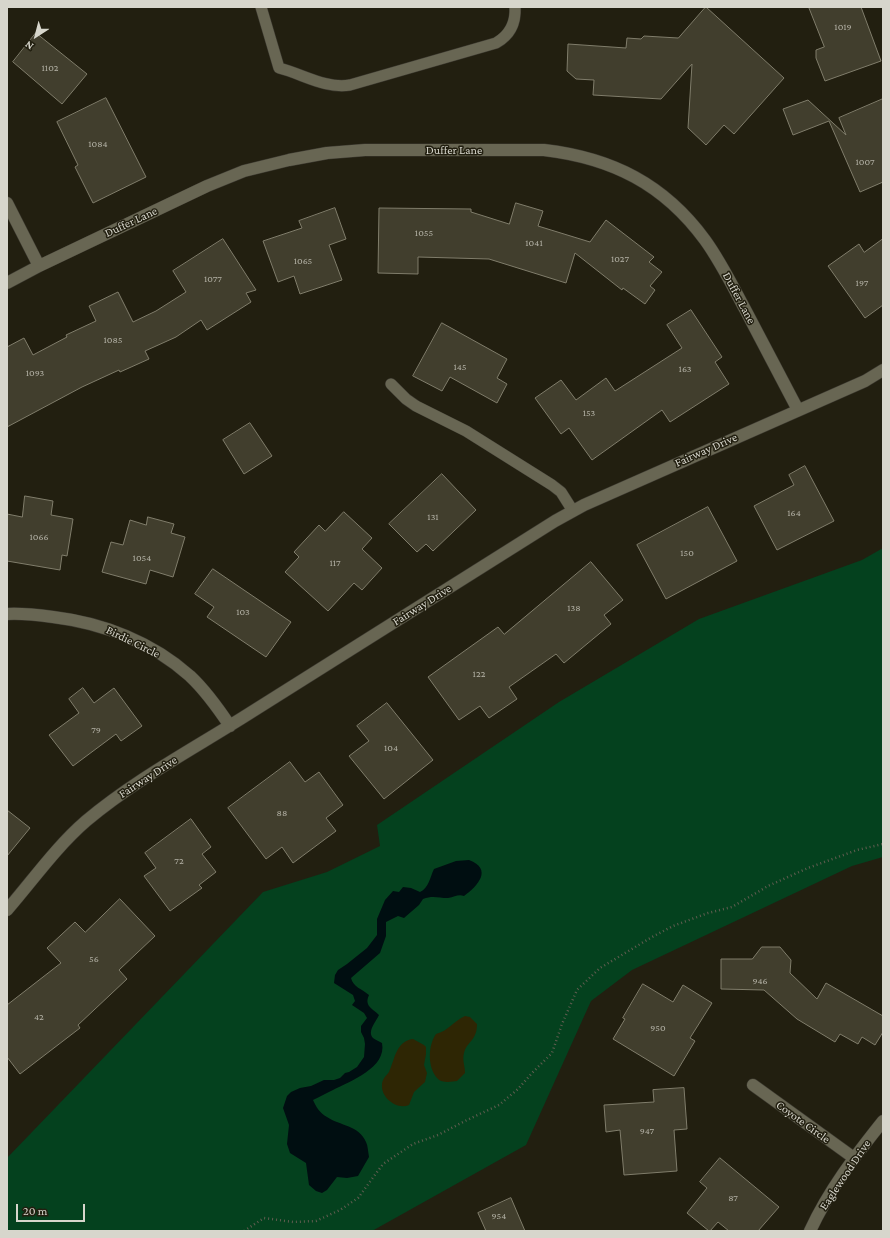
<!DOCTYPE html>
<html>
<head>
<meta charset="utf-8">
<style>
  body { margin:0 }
  #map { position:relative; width:890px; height:1238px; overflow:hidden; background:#221f10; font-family:"Crimson Pro",serif }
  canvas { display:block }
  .frame { position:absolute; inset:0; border:8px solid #d7d6cc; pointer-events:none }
  .north { position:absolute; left:16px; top:16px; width:40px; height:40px; -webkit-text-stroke:3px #221f10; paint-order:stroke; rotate:216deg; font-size:11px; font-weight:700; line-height:16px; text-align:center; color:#d7d6cc }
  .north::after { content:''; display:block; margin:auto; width:14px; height:18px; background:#d7d6cc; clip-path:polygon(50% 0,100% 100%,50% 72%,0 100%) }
  .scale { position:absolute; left:16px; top:1204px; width:69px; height:18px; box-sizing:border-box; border:2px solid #d7d6cc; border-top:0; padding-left:5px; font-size:12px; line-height:14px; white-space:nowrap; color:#d7d6cc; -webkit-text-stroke:3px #221f10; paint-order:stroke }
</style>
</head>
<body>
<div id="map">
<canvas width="890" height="1238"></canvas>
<div class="frame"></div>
<div class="north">N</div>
<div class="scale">20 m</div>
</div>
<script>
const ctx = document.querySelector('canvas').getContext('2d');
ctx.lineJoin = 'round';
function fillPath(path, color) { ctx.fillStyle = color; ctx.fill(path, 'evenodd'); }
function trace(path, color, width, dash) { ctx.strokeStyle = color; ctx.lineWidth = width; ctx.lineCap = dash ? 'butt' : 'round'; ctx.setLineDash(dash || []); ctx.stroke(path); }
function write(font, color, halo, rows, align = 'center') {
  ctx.font = font + ' "Crimson Pro",serif'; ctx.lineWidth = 3; ctx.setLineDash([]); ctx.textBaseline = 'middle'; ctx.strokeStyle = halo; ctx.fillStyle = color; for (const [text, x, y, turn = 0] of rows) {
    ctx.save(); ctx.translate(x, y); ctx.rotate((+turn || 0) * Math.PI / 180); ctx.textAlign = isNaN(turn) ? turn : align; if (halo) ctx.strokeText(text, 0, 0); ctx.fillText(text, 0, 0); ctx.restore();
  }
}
const green = new Path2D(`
  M883 548V857L852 866 632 970 591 1001 526 1145 372 1231H7V1158L263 892 327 872 380 846 377 825 559 702 699 619 862 560Z`);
const sand = new Path2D(`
  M465 1016 470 1017 477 1024C477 1041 467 1041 464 1053 462 1060 465 1066 465 1073L457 1081C451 1082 442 1083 438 1079 427 1068 428 1045 436 1034 448 1031 454 1021 465 1016Z
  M413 1039 424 1045 426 1047V1054L424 1065 427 1073 425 1082 414 1092 409 1105C397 1110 381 1098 382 1085 382 1079 386 1076 389 1072 395 1059 396 1041 413 1039Z`);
const water = new Path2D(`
  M469 860C493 869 478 886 464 896 458 894 455 897 448 898 438 898 433 895 423 899L419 905 404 918 398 916 386 922V936L380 953 351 978C353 987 362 989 369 995 364 1006 372 1008 379 1015 376 1022 367 1031 373 1038 375 1040 379 1041 382 1043 387 1068 350 1081 333 1090 326 1093 320 1097 313 1100 316 1107 320 1113 327 1117 340 1126 359 1125 366 1142 368 1146 368 1152 369 1157L358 1176 347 1178 337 1177 327 1190 322 1193 316 1191 309 1185 306 1163 290 1153 287 1144 289 1125 283 1108 287 1096 291 1092 300 1088 311 1086 324 1080H334L340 1078 345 1073 349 1072 357 1067 364 1057 365 1044 364 1038 361 1032V1026L367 1018 364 1013 352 1005 355 1001 353 995 334 983 335 975 338 970 347 964 367 948 377 935V919L385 900 393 891 399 892 403 887 411 888 420 892C429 888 430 877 434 869L456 861Z`);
const building = new Path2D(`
  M706 7 784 78 734 134 724 125 706 145 688 128 692 64 661 99 593 95 594 80 576 79 567 71 568 44 626 48 627 38 641 39 644 36 678 38Z
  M809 7H861L881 61 825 81 816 58V50L824 47Z
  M36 33 87 74 62 104 13 62Z
  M106 98 146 177 93 203 75 167 78 165 57 122Z
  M883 99V182L860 192 829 121 793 135 783 109 808 100 846 135 839 118Z
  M516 203 543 211 538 226 590 242 606 220 654 257 649 262 662 272 650 286 655 290 645 304 623 288 622 290 575 253 566 283 489 259 418 257V274L378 273 379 208 471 209V212L509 224Z
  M335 208 346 239 329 245 342 280 300 294 294 276 278 282 263 241 302 228 299 221Z
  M223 239 256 290 246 293 251 302 207 330 201 320 176 337 145 351 149 359 120 372 119 370 82 387 7 427V347L24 338 33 355 67 337 66 335 96 321 89 306 118 292 133 322 156 311 186 292 173 271Z
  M883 239V305L865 318 828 266 859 244 864 252Z
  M691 310 722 357 715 362 729 384 670 422 662 410 592 460 569 428 561 434 535 398 561 380 576 400 606 378 615 391 682 348 667 325Z
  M442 323 507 359 497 378 507 384 497 403 450 377 442 391 413 376Z
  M250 423 272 456 244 474 223 440Z
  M805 466 834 521 777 550 754 506 794 485 789 475Z
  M442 474 476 510 433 551 426 544 417 552 389 524Z
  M25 496 53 501 51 515 73 519 67 556 62 555 60 570 7 561V514L22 517Z
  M708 507 737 561 666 599 637 545Z
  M344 512 372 538 362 549 382 568 362 590 354 583 328 611 285 572 299 557 294 552 319 525 325 531Z
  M148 517 174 524 171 533 185 537 173 577 150 570 146 584 102 572 111 542 123 545 130 520 146 525Z
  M591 562 623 600 604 615 611 624 564 663 556 654 509 687 517 699 489 718 480 706 459 720 428 677 498 627 504 634Z
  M213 569 291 622 266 657 207 617 214 607 195 594Z
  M83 688 94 703 114 688 142 726 121 741 116 734 73 766 49 735 79 713 69 699Z
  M387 703 433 760 384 799 349 756 369 741 357 726Z
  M290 762 305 782 319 772 343 805 326 818 336 831 293 863 282 847 266 859 228 808Z
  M7 810 30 828 7 856Z
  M191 819 211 847 202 854 216 872 199 885 202 888 170 911 144 876 156 868 145 853Z
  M120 899 155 936 119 970 127 979 78 1025 80 1028 20 1074 7 1057V1005L61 963 47 948 75 922 85 932Z
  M762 947H780L791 960 790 973 817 999 826 983 883 1016V1032L875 1045 862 1037 858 1044 840 1034 835 1042 797 1019 764 990 721 989V959H752Z
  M643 984 673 1002 683 985 712 1003 690 1038 695 1041 674 1076 613 1039 625 1019 623 1018Z
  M684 1088 687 1129 674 1130 677 1171 624 1175 620 1130 606 1132 604 1105 654 1102 653 1090Z
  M720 1158 779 1207 758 1231H729L718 1222 710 1231H709L687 1213 707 1188 700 1182Z
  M511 1198 525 1231H486L478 1213Z`);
const path = new Path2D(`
  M244 1231 264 1218 293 1222 316 1221 340 1210 358 1198 383 1164 413 1144 438 1135 467 1120 499 1105 518 1089 533 1072 552 1053 562 1024 577 990 600 968 652 937 673 926 708 913 732 907 768 886 808 868 857 850 883 844`);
const lane = new Path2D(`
  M261 7 279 68C303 74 325 89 350 85L496 43C510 35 516 23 515 7
  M391 384 406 399 416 406 466 431 552 485 561 492 573 511`);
const street = new Path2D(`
  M7 203 39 266
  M7 283 39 266 207 186 244 171 289 160 327 153 365 150H544C612 158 664 184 705 240 721 262 733 287 746 311 763 344 781 377 798 410
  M7 614C22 613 38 615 53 617 103 623 152 642 190 676 206 691 218 708 230 726
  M7 910C33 880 56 847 86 821 136 779 195 748 250 713 352 649 453 585 555 521L584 505 865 381 883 370
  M753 1085 854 1158`);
const secondary = new Path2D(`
  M810 1231C829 1190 855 1156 883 1121`);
const numberNames = [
  ["1019",843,27],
  ["1102",50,68],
  ["1084",98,144],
  ["1007",865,162],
  ["1055",424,233],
  ["1041",534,243],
  ["1027",620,259],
  ["1065",303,261],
  ["1077",213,279],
  ["197",862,283],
  ["1085",113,340],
  ["145",460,367],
  ["163",685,369],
  ["1093",35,373],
  ["153",589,413],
  ["164",794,513],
  ["131",433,517],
  ["1066",39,537],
  ["150",687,553],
  ["1054",142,558],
  ["117",335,563],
  ["138",574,608],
  ["103",243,612],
  ["122",479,674],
  ["79",96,730],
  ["104",391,748],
  ["88",282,813],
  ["72",179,861],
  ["56",94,959],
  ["946",760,981],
  ["42",39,1017],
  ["950",658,1028],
  ["947",647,1131],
  ["87",733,1198],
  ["954",499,1216]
];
const streetNames = [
  ["Duffer Lane",454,150],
  ["Duffer Lane",131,222,-25],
  ["Duffer Lane",739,298,62],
  ["Fairway Drive",706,450,-24],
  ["Fairway Drive",422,605,-32],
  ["Birdie Circle",133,642,26],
  ["Fairway Drive",148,777,-33],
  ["Coyote Circle",803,1122,36],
  ["Eaglewood Drive",845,1175,-56]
];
fillPath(green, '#04411e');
fillPath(sand, '#2e2604');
fillPath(water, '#000e11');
fillPath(building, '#413e2d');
trace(building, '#807d6b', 1);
trace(lane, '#3d3a31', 12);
trace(street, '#3d3a31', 13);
trace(secondary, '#3d3a31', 13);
trace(path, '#605d50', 2.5, [1, 3]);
trace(lane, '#686653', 11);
trace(street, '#686653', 12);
trace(secondary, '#686653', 12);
write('10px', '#b2b0a4', null, numberNames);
write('12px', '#d7d6cc', '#221f10', streetNames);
</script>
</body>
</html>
